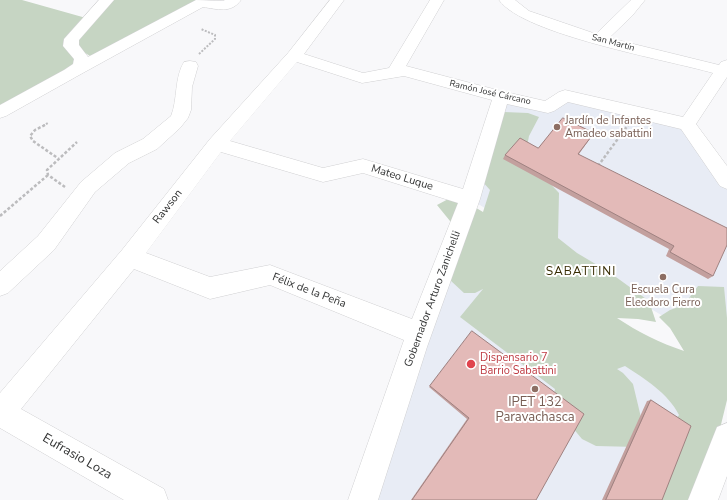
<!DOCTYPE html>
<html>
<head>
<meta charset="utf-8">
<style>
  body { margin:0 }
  canvas { display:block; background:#f8f8fa }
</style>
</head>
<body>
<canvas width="727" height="500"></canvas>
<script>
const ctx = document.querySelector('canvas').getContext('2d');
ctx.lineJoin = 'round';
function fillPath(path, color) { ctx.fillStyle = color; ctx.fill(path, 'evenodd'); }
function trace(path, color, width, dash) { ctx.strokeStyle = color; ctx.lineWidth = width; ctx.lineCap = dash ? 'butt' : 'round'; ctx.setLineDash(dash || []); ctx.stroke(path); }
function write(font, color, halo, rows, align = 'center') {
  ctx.font = font + ' "Nunito Sans",sans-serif'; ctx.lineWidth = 4; ctx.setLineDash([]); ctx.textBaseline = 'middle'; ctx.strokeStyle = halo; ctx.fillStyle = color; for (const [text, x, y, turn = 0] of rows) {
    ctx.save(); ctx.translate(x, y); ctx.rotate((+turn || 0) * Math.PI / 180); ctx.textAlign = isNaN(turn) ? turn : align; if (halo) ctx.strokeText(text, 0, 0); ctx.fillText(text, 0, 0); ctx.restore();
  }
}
const built = new Path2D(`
  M565 96 687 124 727 181V355L470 199 501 97 548 107Z
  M456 236 727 431 703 500H363Z`);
const green = new Path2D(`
  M0 0H22L86 18 73 55 76 65 0 107Z
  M112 0H198L95 55 90 56 79 49 77 41Z
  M504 112 528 113 539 117 529 136 525 157 559 193 558 238 577 253 609 272 649 301 656 322 638 319 617 318C638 332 660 343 684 351L670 328 659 317 670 310 684 305 698 286 724 287 727 318V400L715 449 694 500H645L665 436 679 415C668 393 645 379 625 366L617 369 623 373 633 384 644 430 637 447 596 446 582 439 552 403 555 389 460 317 483 289 475 293H464L450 280 463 233 450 221 437 205 452 197 473 206 483 212 490 190 474 172Z`);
const pathFar1 = new Path2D(`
  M199 54 215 39V35L201 29
  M43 126 48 123`);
const path = new Path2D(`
  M45 125 35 130 30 136 33 141 59 159
  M598 166 628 125
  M65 187 48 175 47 170 77 142
  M0 216 48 175`);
const minor = new Path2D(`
  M99 0H114L79 40V45L88 57 196 0 223 1 225 0H241C231 14 217 9 203 7L81 74 6 116 0 118V105L64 70 73 64 74 59 63 46 64 39Z
  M330 0H344L304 54 363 73 389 68 430 0H444L406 66 501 91 545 101 559 92 565 90 683 117 713 73C668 60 524 35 499 0H515L529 11 596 34 631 0H645L632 16 609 38 719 65 721 62 727 60V77L696 124 727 166V189L720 186 681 129 568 102 554 111 548 113 507 104 480 199 427 347 378 500H348L404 340 270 285 210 299 134 269 21 409 164 489 168 500H124L0 428V393L122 250 210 139 288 53ZM297 62 362 83 404 76 492 100 463 189 363 159 323 168 230 141ZM221 152 323 182 363 173 458 203 412 319 270 265 210 277 146 253Z
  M190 61 196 62 198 66 192 87 191 110 188 118 180 128 157 149 129 163 95 192 54 250 8 293 0 296V271L38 236 81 182 115 153 143 139 171 116C178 99 174 78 184 62Z
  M727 423V476L718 500H688L717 427Z`);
const wall = new Path2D(`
  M594 133 579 154 713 276 708 279 666 256 669 249 503 159 505 155 538 148Z
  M472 331 536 500H411L467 419 429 387Z
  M651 400 662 500H602L647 401Z`);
const building = new Path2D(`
  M563 118 594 133 578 154 727 228V245L713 276 670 252 674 246 505 155 520 138 538 148Z
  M472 331 584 414 536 500H412L469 418 430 386Z
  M651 400 691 426 662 500H606Z`);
const markers = [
  [557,127,4,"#8d6e63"],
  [663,277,4,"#8d6e63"],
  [471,364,5,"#e0444e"],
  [535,389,4,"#8d6e63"]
];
const farStreetnames = [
  ["San Martín",613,43,15],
  ["Ramón José Cárcano",490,93,13]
];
const educationNames = [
  ["Jardín de Infantes",565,121],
  ["Amadeo sabattini",565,134],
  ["Escuela Cura",663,290,"center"],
  ["Eleodoro Fierro",663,303,"center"]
];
const streetNames = [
  ["Mateo Luque",402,178,17],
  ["Rawson",168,207,-52],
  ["Félix de la Peña",309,291,21],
  ["Gobernador Arturo Zanichelli",433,299,-70]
];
const healthNames = [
  ["Dispensario 7",480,358],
  ["Barrio Sabattini",480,371]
];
const neighbourhoodNames = [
  ["SABATTINI",581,272]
];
const nearEducationnames = [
  ["IPET 132",535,403],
  ["Paravachasca",535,418]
];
const nearStreetnames = [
  ["Eufrasio Loza",77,457,30]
];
fillPath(built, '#e8ecf5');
fillPath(green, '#c6d5c3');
trace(minor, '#d0d0d2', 1);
trace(pathFar1, '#bcbcbe', 2, [2, 1.5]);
trace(path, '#bcbcbe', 2.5, [3, 2]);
fillPath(minor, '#fff');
fillPath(wall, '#c3a09e');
fillPath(building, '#e3bab8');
trace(building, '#9f8281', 1);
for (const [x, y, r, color] of markers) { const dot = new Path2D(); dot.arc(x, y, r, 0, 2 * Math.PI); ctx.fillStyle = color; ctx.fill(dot); trace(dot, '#fff', 1.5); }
write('9px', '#323333', '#fff', farStreetnames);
write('11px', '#785e54', '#fff', educationNames, 'left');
write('11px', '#323333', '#fff', streetNames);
write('11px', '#be3a42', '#fff', healthNames, 'left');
ctx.letterSpacing = '1px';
write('12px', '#362a00', '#fff', neighbourhoodNames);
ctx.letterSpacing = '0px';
write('13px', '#785e54', '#fff', nearEducationnames);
write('13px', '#323333', '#fff', nearStreetnames);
</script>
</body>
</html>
